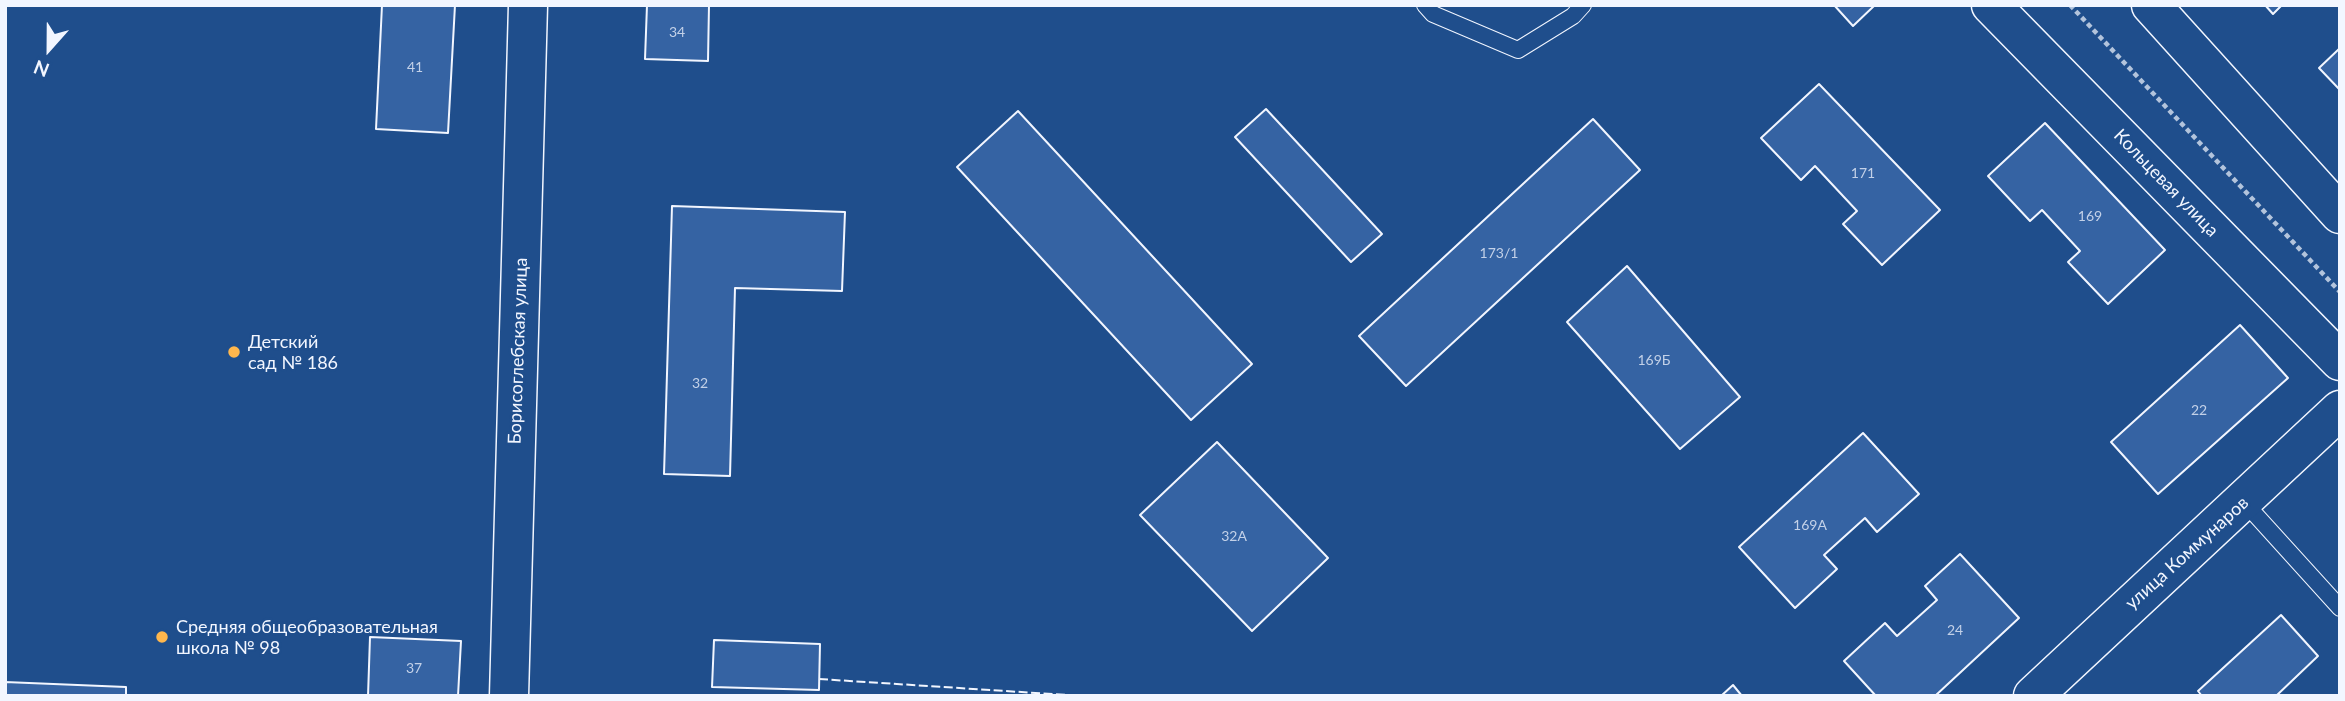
<!DOCTYPE html>
<html>
<head>
<meta charset="utf-8">
<style>
  body { margin:0 }
  #map { position:relative; width:2345px; height:701px; overflow:hidden; background:#1f4e8c; font-family:Lato,sans-serif }
  canvas { display:block }
  .frame { position:absolute; inset:0; border:7px solid #f2f6ff; pointer-events:none }
  .north { position:absolute; left:14px; top:14px; width:70px; height:70px; -webkit-text-stroke:5px #1f4e8c; paint-order:stroke; rotate:201deg; font-size:19px; font-weight:700; line-height:28px; text-align:center; color:#f2f6ff }
  .north::after { content:''; display:block; margin:auto; width:24px; height:32px; background:#f2f6ff; clip-path:polygon(50% 0,100% 100%,50% 72%,0 100%) }
</style>
</head>
<body>
<div id="map">
<canvas width="2345" height="701"></canvas>
<div class="frame"></div>
<div class="north">N</div>
</div>
<script>
const ctx = document.querySelector('canvas').getContext('2d');
ctx.lineJoin = 'round';
function fillPath(path, color) { ctx.fillStyle = color; ctx.fill(path, 'evenodd'); }
function trace(path, color, width, dash) { ctx.strokeStyle = color; ctx.lineWidth = width; ctx.lineCap = dash ? 'butt' : 'round'; ctx.setLineDash(dash || []); ctx.stroke(path); }
function write(font, color, halo, rows, align = 'center') {
  ctx.font = font + ' Lato,sans-serif'; ctx.lineWidth = 5; ctx.setLineDash([]); ctx.textBaseline = 'middle'; ctx.strokeStyle = halo; ctx.fillStyle = color; for (const [text, x, y, turn = 0] of rows) {
    ctx.save(); ctx.translate(x, y); ctx.rotate((+turn || 0) * Math.PI / 180); ctx.textAlign = isNaN(turn) ? turn : align; if (halo) ctx.strokeText(text, 0, 0); ctx.fillText(text, 0, 0); ctx.restore();
  }
}
const building = new Path2D(`
  M382 5H455L448 133 376 129Z
  M647 5H709L708 61 645 59Z
  M1834 5H1875L1853 26Z
  M2265 5H2282L2273 14Z
  M2340 48V90L2319 68Z
  M1819 84 1940 210 1882 265 1843 224 1857 211 1815 166 1801 180 1761 138Z
  M1266 109 1382 234 1351 262 1235 137Z
  M1018 111 1252 364 1191 420 957 167Z
  M1593 119 1640 170 1406 386 1359 336Z
  M2045 123 2165 250 2108 304 2068 262 2080 251 2042 210 2030 221 1988 176Z
  M672 206 845 212 842 291 735 288 730 476 664 474Z
  M1627 266 1740 397 1680 449 1567 322Z
  M2240 325 2288 378 2158 494 2111 442Z
  M1863 433 1919 494 1877 532 1865 518 1824 555 1837 569 1795 608 1739 547Z
  M1217 442 1328 558 1252 631 1140 515Z
  M1960 554 2019 618 1935 696H1876L1844 661 1885 623 1897 636 1937 600 1925 586Z
  M2281 615 2318 656 2276 696H2202L2198 691Z
  M370 637 461 641 458 696H368Z
  M714 640 820 644 819 690 712 687Z
  M5 682 126 687V696H5Z
  M1733 685 1742 696H1721Z`);
const path = new Path2D(`
  M2070 5 2340 292`);
const lane = new Path2D(`
  M1425 5 1433 14 1518 50 1573 16 1583 5
  M2244 502 2340 608`);
const secondary = new Path2D(`
  M1991 5 2340 361
  M2151 5 2340 214
  M509 696 528 5
  M2033 696 2340 410`);
const fence = new Path2D(`
  M819 679 1083 696`);
const markers = [
  [234,352,7,"#ffb74d"],
  [162,637,7,"#ffb74d"]
];
const numberNames = [
  ["34",677,32],
  ["41",415,67],
  ["171",1863,173],
  ["169",2090,216],
  ["173/1",1499,253],
  ["169Б",1654,360],
  ["32",700,383],
  ["22",2199,410],
  ["169А",1810,525],
  ["32А",1234,536],
  ["24",1955,630],
  ["37",414,668]
];
const streetNames = [
  ["Кольцевая улица",2166,183,46],
  ["Борисоглебская улица",518,351,-88],
  ["улица Коммунаров",2187,553,-42]
];
const poiNames = [
  ["Детский",248,342],
  ["сад № 186",248,363],
  ["Средняя общеобразовательная",176,627],
  ["школа № 98",176,648]
];
fillPath(building, '#3563a3');
trace(building, '#f2f6ff', 2);
trace(lane, '#f2f6ff', 18);
trace(secondary, '#f2f6ff', 41);
trace(path, '#b3c4dc', 4.5, [5, 3.5]);
trace(lane, '#1f4e8c', 16);
trace(secondary, '#1f4e8c', 38);
trace(fence, '#f2f6ff', 2, [9, 3.5]);
for (const [x, y, r, color] of markers) { const dot = new Path2D(); dot.arc(x, y, r, 0, 2 * Math.PI); ctx.fillStyle = color; ctx.fill(dot); trace(dot, '#1f4e8c', 2.5); }
write('14px', '#c3d1e8', null, numberNames);
write('18px', '#f2f6ff', '#1f4e8c', streetNames);
write('18px', '#f2f6ff', '#1f4e8c', poiNames, 'left');
</script>
</body>
</html>
